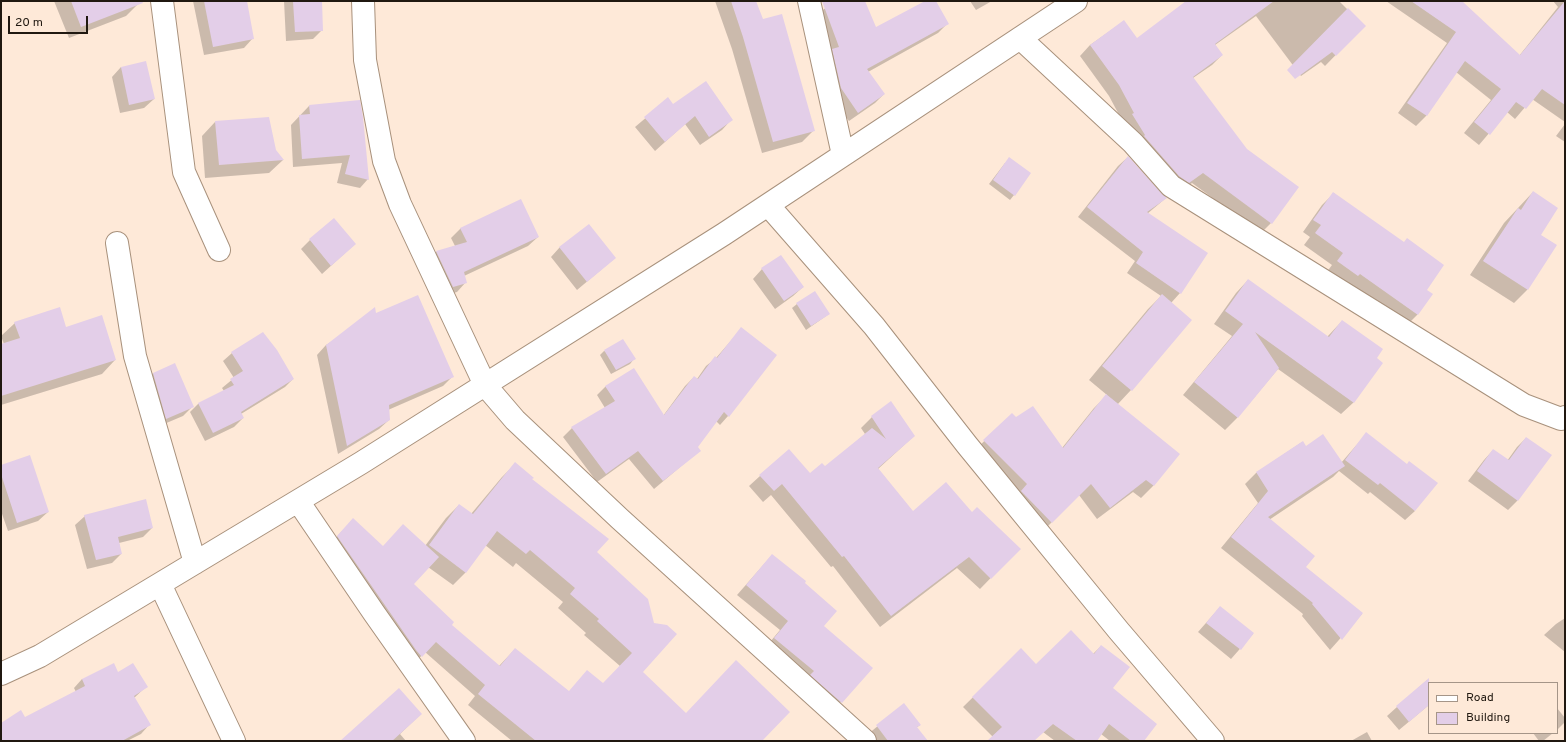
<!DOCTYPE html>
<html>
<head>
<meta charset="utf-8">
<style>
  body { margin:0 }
  #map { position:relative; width:1566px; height:742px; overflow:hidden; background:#fee9d8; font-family:Overpass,sans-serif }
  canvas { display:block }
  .frame { position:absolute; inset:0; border:2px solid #201810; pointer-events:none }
  .legend { position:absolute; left:1428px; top:682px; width:130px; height:52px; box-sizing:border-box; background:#fee9d8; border:1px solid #a59588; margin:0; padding:5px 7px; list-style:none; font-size:12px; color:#201810 }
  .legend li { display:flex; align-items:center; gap:8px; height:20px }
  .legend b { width:20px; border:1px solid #a59588 }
  .scale { position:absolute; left:8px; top:16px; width:80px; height:18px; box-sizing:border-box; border:2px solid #201810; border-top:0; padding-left:5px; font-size:12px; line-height:14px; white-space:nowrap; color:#201810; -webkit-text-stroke:3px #fee9d8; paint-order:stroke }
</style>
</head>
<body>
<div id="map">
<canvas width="1566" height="742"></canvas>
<div class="frame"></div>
<ul class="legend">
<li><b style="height:5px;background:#fff"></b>Road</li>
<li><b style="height:11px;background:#e3cee8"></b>Building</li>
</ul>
<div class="scale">20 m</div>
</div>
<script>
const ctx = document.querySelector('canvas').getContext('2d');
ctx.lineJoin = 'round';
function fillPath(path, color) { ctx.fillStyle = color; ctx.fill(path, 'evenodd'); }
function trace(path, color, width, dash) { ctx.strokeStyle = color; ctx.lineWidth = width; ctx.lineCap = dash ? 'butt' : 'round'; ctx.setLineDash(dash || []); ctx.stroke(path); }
const shadow = new Path2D(`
  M54 1H137L138 4 126 16 69 38Z
  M193 1H246L253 38 244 48 204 55Z
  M284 1H321L322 30 313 39 286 41Z
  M715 1H755L762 21 814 130 802 142 762 153 732 49Z
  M840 1H864L875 29 927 1H935L947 24 938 33 868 72 884 94 875 103 849 121 832 97 815 19 824 9Z
  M970 1H992L976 10Z
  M1187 1H1341L1340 2 1364 26 1325 66 1321 62 1301 76 1256 16 1215 45 1222 55 1212 65 1193 78 1271 223 1261 233 1192 183 1179 192 1124 124 1109 96 1080 56 1090 45 1124 21 1137 40Z
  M1386 1H1461L1519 56 1558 7 1553 1H1565V122L1532 99 1515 119 1507 112 1479 145 1464 133 1491 100 1456 72 1426 116 1416 126 1398 113 1447 43Z
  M121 67 154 99 144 108 120 113 112 77Z
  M668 99 673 105 731 120 722 130 700 145 685 124 655 151 635 127Z
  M359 101 368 179 360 188 337 183 342 163 293 167 291 125 309 106Z
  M215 122 275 151 283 160 269 173 205 178 202 136Z
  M1565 124V142L1556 136Z
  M1128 157 1166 198 1147 214 1180 293 1171 303 1131 390 1117 405 1178 454 1153 486 1141 498 1133 492 1097 519 1079 495 1039 535 972 453 1012 414 1016 419 1062 448 1094 408 1107 395 1089 380 1148 309 1161 296 1127 273 1135 261 1078 217 1118 166Z
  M1005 163 1014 195 1010 200 989 184Z
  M1533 192 1540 235 1556 245 1527 290 1514 303 1470 275 1504 223Z
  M1334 193 1426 290 1418 314 1406 326 1326 273 1332 265 1304 245 1310 237 1303 232 1322 205Z
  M461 228 538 237 528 246 464 276 466 282 457 292 443 296 427 261 436 252 455 246 451 238Z
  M310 240 355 244 322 274 301 249Z
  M560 247 615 258 577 290 551 257Z
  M762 269 803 287 793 296 775 309 753 279Z
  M1248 280 1327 337 1342 321 1375 358 1354 402 1341 414 1278 369 1237 418 1225 430 1183 395 1232 336 1214 324 1236 293Z
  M797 304 829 314 806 330 792 308Z
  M375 315 452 377 443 386 388 410 389 420 379 429 338 454 317 355 326 345Z
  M15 323 65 328 115 360 102 374 1 405V345L4 344 1 336Z
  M741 329 776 355 728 416 720 425 716 421 696 447 699 451 654 489 629 459 597 482 563 437 572 428 605 408 597 395 606 386 663 416 685 386 694 377 697 379 706 366 716 358Z
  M604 351 634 359 630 364 611 374 600 355Z
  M232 353 293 379 285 387 241 414 243 418 234 427 205 441 190 412 198 404 224 391 222 388 234 378 223 361Z
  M153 373 193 406 183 416 157 427 144 383Z
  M872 417 914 436 878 469 913 512 972 514 1019 549 980 589 957 568 880 627 833 566 831 567 771 495 763 502 749 486 760 476 810 475 825 468 865 434 861 428Z
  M1366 434 1415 511 1405 520 1370 492 1368 494 1339 471 1333 477 1269 520 1305 567 1362 614 1330 650 1302 616 1303 614 1221 548 1258 503 1245 484 1256 473 1302 442 1306 447 1341 463Z
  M1526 438 1550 455 1517 501 1508 510 1468 481 1484 460 1493 450 1507 461 1517 447Z
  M515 464 531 479 596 552 642 672 686 714 761 741H632L620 666 584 635 586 633 558 608 563 602 516 563 513 567 485 545 466 572 453 585 428 567 412 584 450 625 499 666 515 649 608 741H512L468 705 475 696 425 652 411 667 327 548 342 531 383 547 425 546 446 518 459 505 471 514 502 477Z
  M1 466 48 512 38 521 8 531 1 511Z
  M85 516 152 528 143 537 119 543 121 554 112 563 87 569 75 525Z
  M772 555 803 583 823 626 871 668 832 712 765 648 780 630 737 595Z
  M1220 607 1253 634 1231 659 1198 632Z
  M1565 618V652L1544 635 1556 624Z
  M1101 646 1111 689 1143 741H1110L1101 734 1095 741H1055L1043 732 1033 741H989L993 737 963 707 1021 650 1036 665 1093 654Z
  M82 679 147 686 134 698 149 725 141 734 127 741H1V724L25 718 76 692 74 688Z
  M1427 680 1430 683 1429 705 1399 730 1387 716Z
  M903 705 920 725 916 728 927 741H872L867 735Z
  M1557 708 1565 718V722L1557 730Z
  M421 714 400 734 406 741H341Z
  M1367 732 1372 741H1351Z
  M1533 733H1553L1543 741H1539Z`);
const building = new Path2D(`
  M71 1H142L143 3 81 27Z
  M204 1H247L254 39 213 47Z
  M293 1H322L323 31 295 32Z
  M731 1H756L763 19 782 14 815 131 773 142 743 37Z
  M822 1H865L876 27 925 1H936L949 24 867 69 885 94 858 113 841 88 832 49 839 47Z
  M1186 1H1274L1215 44 1223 55 1193 77 1247 149 1299 187 1272 224 1203 173 1189 183 1179 176 1144 136 1145 135 1132 114 1134 113 1119 85 1090 45 1124 20 1137 38Z
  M1411 1H1462L1520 55 1565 1V105L1542 89 1526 109 1516 102 1490 135 1474 122 1501 89 1465 61 1427 116 1407 103 1456 32Z
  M1348 8 1366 26 1336 56 1332 52 1295 79 1287 70Z
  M146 61 155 99 129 105 121 67Z
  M706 81 733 120 709 137 695 116 665 142 644 117 668 97 673 104Z
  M360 100 363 117 369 180 345 174 350 155 302 159 299 115 310 114 309 105Z
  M269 117 276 150 284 160 219 165 215 121Z
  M1128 156 1162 194 1167 198 1147 212 1208 253 1181 294 1136 263 1143 252 1087 207Z
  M1009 157 1031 173 1015 196 993 180Z
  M1533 191 1558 208 1541 235 1557 245 1528 290 1483 261 1518 208 1521 210Z
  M1333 192 1404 242 1407 238 1444 265 1427 290 1433 294 1418 315 1360 274 1358 276 1337 261 1343 253 1315 233 1321 225 1313 220Z
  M521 199 539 237 464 272 467 283 453 287 436 251 467 242 460 228Z
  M334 218 356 244 331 266 309 239Z
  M589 224 616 258 587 282 559 247Z
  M781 255 804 287 784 301 761 268Z
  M1248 279 1329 337 1342 320 1383 349 1377 358 1383 363 1354 403 1255 332 1279 368 1238 418 1194 382 1243 324 1225 311Z
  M815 291 830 314 811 326 796 303Z
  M1162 294 1192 320 1132 391 1102 366Z
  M418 295 454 377 389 405 390 420 347 446 326 345 375 307 376 313Z
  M60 307 66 327 102 315 116 360 1 396V344L20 338 14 322Z
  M741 327 777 355 729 417 724 412 698 447 701 451 663 481 638 451 606 474 571 427 615 401 605 386 634 368 664 415 694 376 698 379 715 356 717 358Z
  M263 332 277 350 294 379 241 412 244 418 213 433 198 403 234 385 230 379 243 371 231 352Z
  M623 339 636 359 616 370 604 350Z
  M175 363 194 407 166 419 153 373Z
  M1106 394 1180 454 1154 486 1146 480 1110 508 1091 484 1052 523 1021 491 1027 484 983 440 1012 413 1016 417 1033 406 1063 448Z
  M891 401 915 436 878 468 913 511 946 482 972 512 977 507 1021 549 991 579 969 557 891 616 844 556 842 557 782 484 774 491 759 475 789 449 810 473 822 463 825 466 872 428 886 439 871 416Z
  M1366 432 1407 464 1409 461 1438 483 1415 511 1380 483 1378 485 1345 460Z
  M1323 434 1345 466 1268 517 1315 556 1306 567 1363 613 1342 640 1312 604 1313 603 1231 537 1268 491 1256 472 1303 441 1306 446Z
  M1526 437 1552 455 1518 501 1477 471 1493 449 1509 460Z
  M30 455 49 512 17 523 1 474V465Z
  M515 462 534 478 532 479 609 539 597 552 648 599 654 623 667 625 677 634 643 672 686 713 736 660 790 712 762 741H536L478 694 485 685 436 642 422 657 416 650 337 536 353 518 383 546 403 524 439 557 414 584 454 622 452 625 500 666 515 648 569 691 587 670 603 683 632 653 597 621 599 619 570 594 575 588 530 550 526 554 497 531 466 573 429 545 459 504 473 514Z
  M146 499 153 528 118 537 122 554 96 560 84 515Z
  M772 554 806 581 805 583 837 611 824 626 873 668 842 703 810 675 814 671 774 638 788 621 746 585Z
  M1220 606 1254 633 1241 650 1206 623Z
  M1071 630 1094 654 1101 645 1130 667 1113 688 1157 724 1144 741H1131L1109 724 1097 741H1077L1053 724 1034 741H987L1002 727 972 697 1021 648 1036 664Z
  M114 663 118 672 133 663 148 687 134 696 151 725 122 741H1V723L21 710 25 717 85 686 82 679Z
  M1429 678V705L1409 722 1396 706Z
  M399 688 422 714 392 741H340Z
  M904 703 921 725 917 727 928 741H888L876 725Z`);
const street = new Path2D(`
  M162 1 184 172 219 250
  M363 1 365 60 384 161 400 204 485 385 515 420 620 519 865 741
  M809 1 843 155
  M1020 38 1133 143 1171 186 1524 405 1561 419 1565 417
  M768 205 874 326 967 445 1119 631 1213 741
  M117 243 135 356 195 563
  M298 501 374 613 464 741
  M160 584 234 741
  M1 674 40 656 361 463 724 234 1076 1`);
fillPath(shadow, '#0003');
fillPath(building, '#e3cee8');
trace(street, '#a8917c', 24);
trace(street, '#fff', 22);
</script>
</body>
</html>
